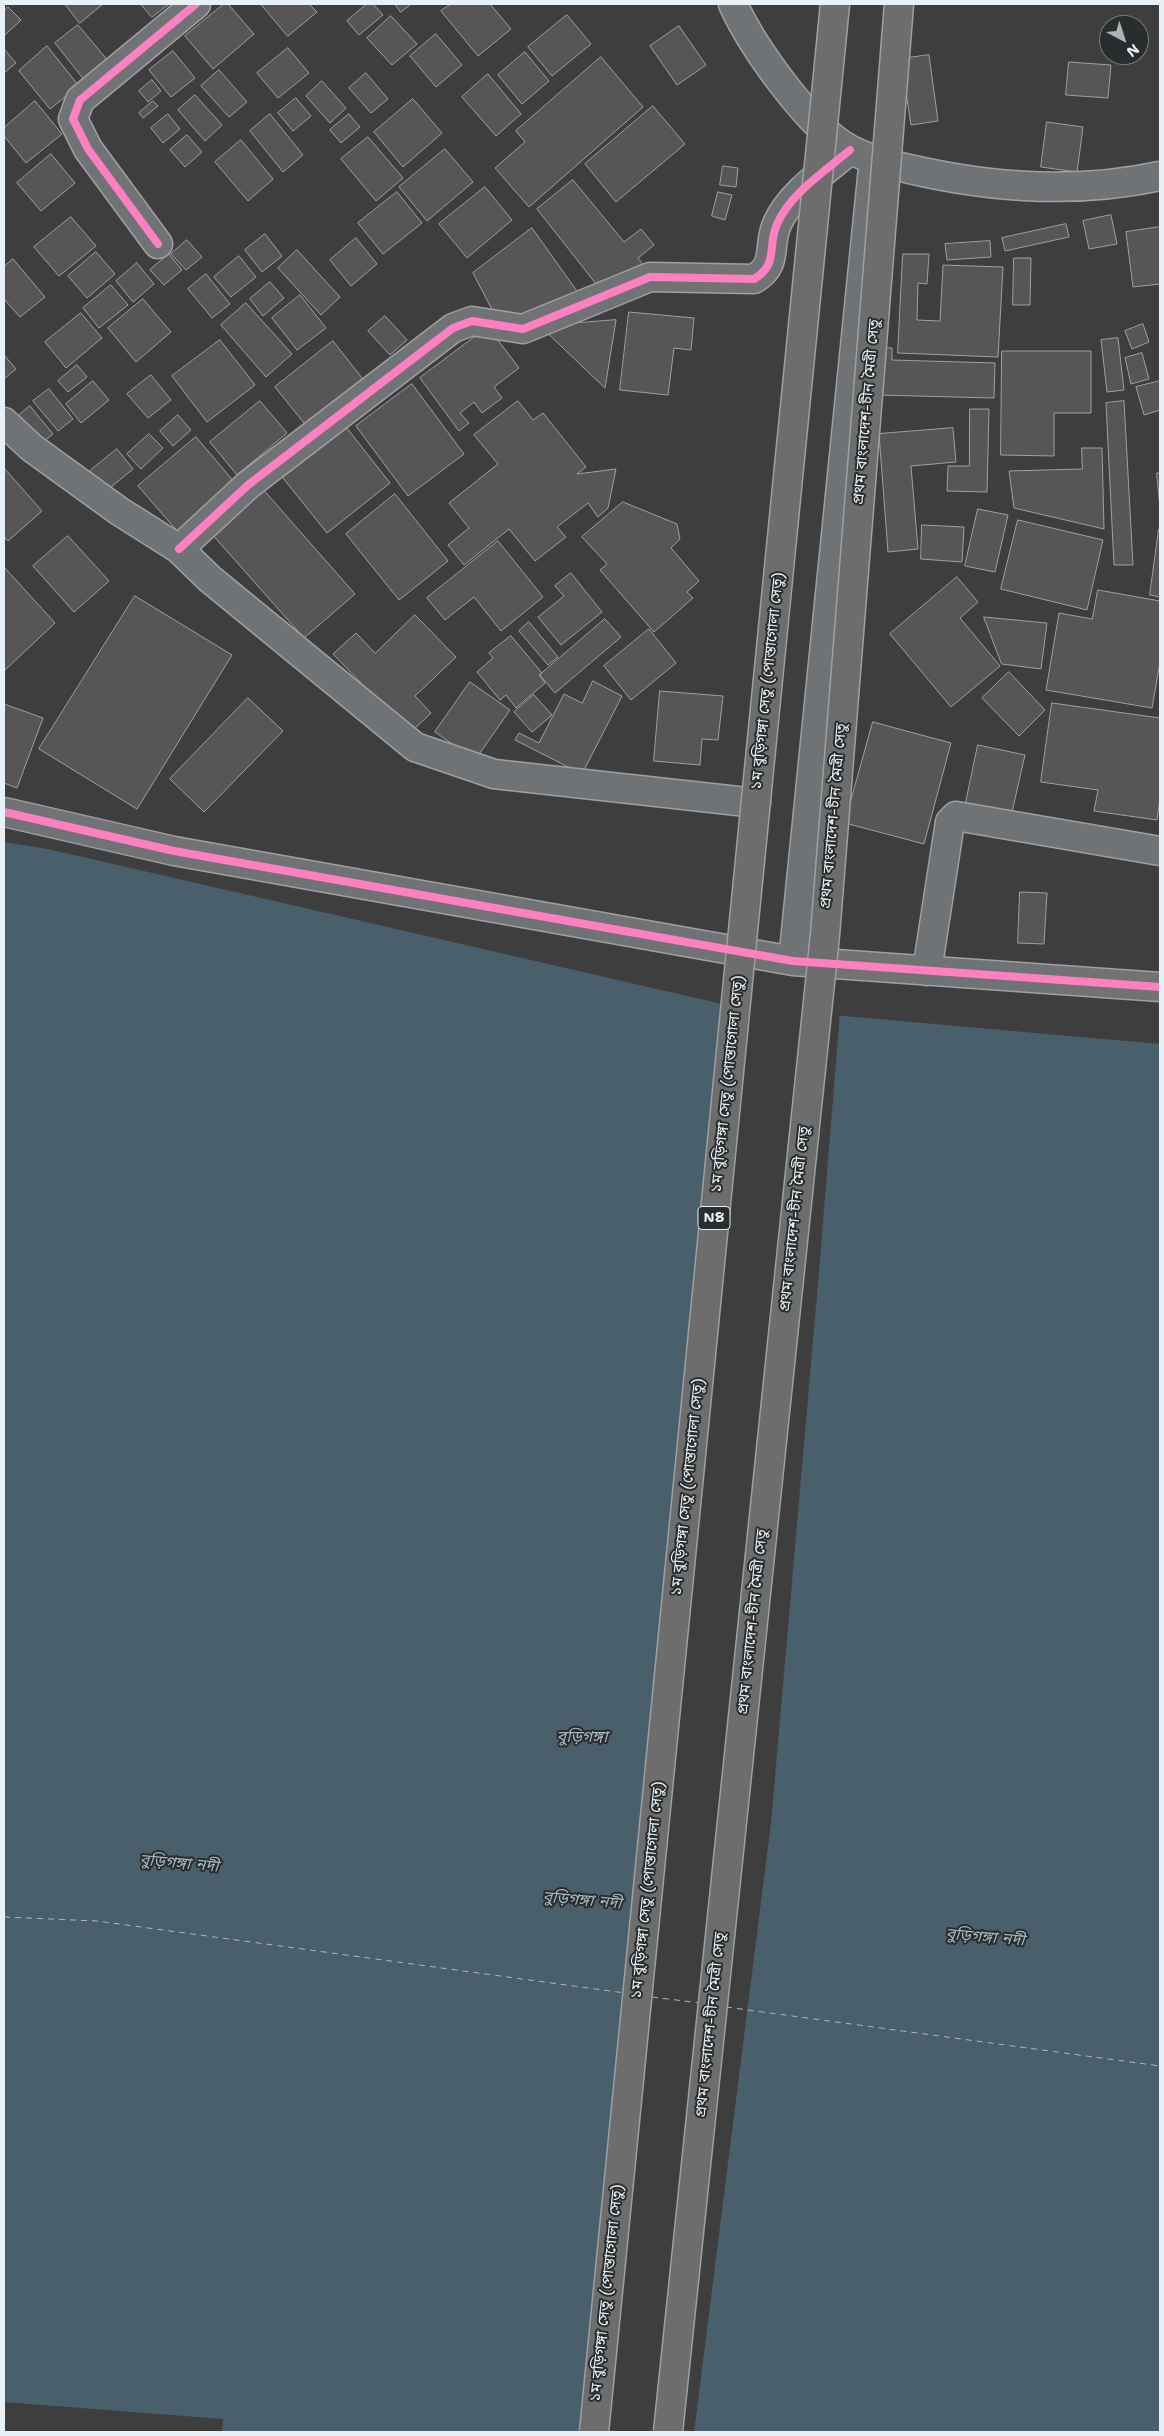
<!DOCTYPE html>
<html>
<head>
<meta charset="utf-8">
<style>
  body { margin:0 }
  #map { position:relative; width:1164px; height:2436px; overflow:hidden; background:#3f3e3f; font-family:"Shantell Sans",sans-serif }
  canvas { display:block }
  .frame { position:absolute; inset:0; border:5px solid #e8f1f8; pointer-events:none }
  .north { position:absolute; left:1099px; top:15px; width:50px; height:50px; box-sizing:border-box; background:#2a2d2e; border:1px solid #767b7f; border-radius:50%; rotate:140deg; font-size:14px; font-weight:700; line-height:20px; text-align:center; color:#e8f1f8 }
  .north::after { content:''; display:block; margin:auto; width:18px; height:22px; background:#adb2b7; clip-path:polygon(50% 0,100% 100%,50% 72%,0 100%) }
</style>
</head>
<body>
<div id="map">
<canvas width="1164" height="2436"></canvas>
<div class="frame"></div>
<div class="north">N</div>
</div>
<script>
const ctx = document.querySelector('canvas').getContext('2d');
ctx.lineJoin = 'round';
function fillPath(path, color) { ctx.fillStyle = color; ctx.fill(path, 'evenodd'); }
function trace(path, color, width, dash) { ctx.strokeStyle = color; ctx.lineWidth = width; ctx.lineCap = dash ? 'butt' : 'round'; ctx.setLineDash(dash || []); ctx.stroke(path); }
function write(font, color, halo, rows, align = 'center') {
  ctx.font = font + ' "Shantell Sans","Noto Sans Bengali",sans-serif'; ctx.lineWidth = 4; ctx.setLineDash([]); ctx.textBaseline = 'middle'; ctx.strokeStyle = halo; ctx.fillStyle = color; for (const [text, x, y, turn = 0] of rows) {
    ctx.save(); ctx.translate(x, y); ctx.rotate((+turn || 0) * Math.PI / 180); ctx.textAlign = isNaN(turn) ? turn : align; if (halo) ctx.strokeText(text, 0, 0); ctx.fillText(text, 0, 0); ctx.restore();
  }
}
const water = new Path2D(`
  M4 842 48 849 731 1006 1160 1044V2432H4Z`);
const pier = new Path2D(`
  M748 1005 840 1013 818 1283 771 1823 694 2432H595Z
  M4 2402 223 2419 222 2432H4Z`);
const ferry = new Path2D(`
  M4 1917 97 1921 625 1993
  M652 1997 700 2003
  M726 2007 1160 2066`);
const building = new Path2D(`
  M65 4H103L80 23Z
  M141 4H169L152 17Z
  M224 4H228L254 34 213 69 185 36Z
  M261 4H309L317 12 288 36Z
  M367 4H373L383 15 359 35 347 21Z
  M395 4H411L401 12Z
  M451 4H490L511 29 478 56 441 11Z
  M8 7 21 20 4 36V11Z
  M567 15 591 44 552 76 528 47Z
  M391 16 417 44 392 65 367 38Z
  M78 25 109 62 85 81 55 43Z
  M679 26 706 65 677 85 650 46Z
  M436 34 462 65 436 87 410 56Z
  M47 46 79 86 50 109 19 71Z
  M288 48 309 73 278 98 257 73Z
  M4 49 16 63 4 73Z
  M173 51 195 78 171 97 149 70Z
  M525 52 549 81 522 104 498 75Z
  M929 55 938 121 911 125 901 59Z
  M601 57 643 107 529 207 495 168 525 142 516 131Z
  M1069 62 1111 65 1108 98 1066 95Z
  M219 70 247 102 229 117 201 86Z
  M366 73 388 99 371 113 349 88Z
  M488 74 521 114 496 136 462 97Z
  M152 80 161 91 148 102 139 91Z
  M322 81 346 108 330 123 306 96Z
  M195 95 222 125 205 141 178 110Z
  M296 98 311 116 293 131 278 113Z
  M413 99 442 133 403 167 374 132Z
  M35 101 62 134 26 163 4 136V128Z
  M153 101 158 106 143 118 139 113Z
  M653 106 685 144 616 202 585 164Z
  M168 114 180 129 163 143 151 128Z
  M270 114 303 155 283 172 250 131Z
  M349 114 360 127 341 143 330 130Z
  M1047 122 1083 127 1077 172 1041 167Z
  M187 135 202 152 185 167 170 150Z
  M368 137 403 178 376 201 341 159Z
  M241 140 273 179 248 201 215 162Z
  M445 149 473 182 427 221 399 187Z
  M51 154 75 183 41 211 17 183Z
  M723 166 738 168 736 187 720 185Z
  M573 180 624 242 641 229 654 245 638 258 649 273 600 289 537 209Z
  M485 187 512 220 467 258 439 224Z
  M397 192 422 223 383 254 358 223Z
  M718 192 732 195 725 220 712 216Z
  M1111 215 1117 244 1089 249 1083 221Z
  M71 217 96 246 59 276 34 247Z
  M1066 224 1069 237 1005 251 1002 238Z
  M1160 227V284L1133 287 1126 232Z
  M532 228 584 301 499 323 473 273Z
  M265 234 282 256 262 272 245 250Z
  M356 238 377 264 351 286 330 260Z
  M187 240 202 257 186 270 171 254Z
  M990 241 991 257 947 260 945 244Z
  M297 250 340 297 321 315 278 268Z
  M96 252 115 274 87 298 68 276Z
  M169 254 182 270 164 285 150 270Z
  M903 254H929L927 284 918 283 917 320 940 321 943 265 1003 267 998 357 898 353Z
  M239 256 256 277 231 297 214 277Z
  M1014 258H1031L1030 305H1013Z
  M13 259 45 297 20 317 4 299V267Z
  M137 263 154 284 133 302 116 281Z
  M206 274 230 304 212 318 188 289Z
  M270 282 284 298 263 316 250 299Z
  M111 285 128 305 99 328 83 308Z
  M300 295 326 328 297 350 272 318Z
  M143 299 171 332 136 362 108 328Z
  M246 303 292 354 266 377 221 325Z
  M629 312 694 318 691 350 674 348 668 395 620 390Z
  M81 313 102 338 66 368 45 342Z
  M385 316 407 340 390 355 368 331Z
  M616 320 605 388 540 326Z
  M1143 324 1149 342 1132 349 1125 331Z
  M488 327 519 368 494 387 502 398 482 413 474 402 460 413 469 423 459 431 420 378Z
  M1118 338 1124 390 1107 392 1101 340Z
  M220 340 255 385 207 422 172 376Z
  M333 341 366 383 308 428 275 387Z
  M879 347 892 348V360L995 363 994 398 877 395Z
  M1002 351H1091V413H1054V456L1001 455Z
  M1142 353 1149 379 1131 384 1125 358Z
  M4 355 16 369 4 379Z
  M77 365 87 377 68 392 58 381Z
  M151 375 171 400 148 418 127 394Z
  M93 381 109 400 81 423 66 404Z
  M1160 381V410L1144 415 1136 387Z
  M412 384 464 454 408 496 356 426Z
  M49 389 73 419 58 431 33 401Z
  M260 401 287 433 237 475 210 442Z
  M518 401 533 420 543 413 586 467 577 474 616 469 608 508 598 517 588 503 557 527 566 537 535 561 509 529 464 565 448 545 469 528 449 503 498 464 474 435Z
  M1124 401 1133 565H1114L1106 403Z
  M30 406 53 434 36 448 13 420Z
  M970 409H989L987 492 947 491 948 466H969Z
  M178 415 191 430 173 446 160 431Z
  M339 418 390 483 327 533 275 468Z
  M953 428 956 462 911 466 918 549 888 552 879 434Z
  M149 434 163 448 141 469 127 454Z
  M196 437 236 484 179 533 138 486Z
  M1082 448H1102L1104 529 1014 508 1009 471 1082 469Z
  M117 449 133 469 106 491 90 471Z
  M4 468 42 511 8 541 4 537Z
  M1157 473H1160V507Z
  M261 487 355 594 304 638 210 532Z
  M395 494 448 561 399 600 346 534Z
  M623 502 677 524 680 539 671 548 699 581 687 592 693 598 654 632 600 570 607 564 582 537Z
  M978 509 1008 515 995 572 965 566Z
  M1018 520 1103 540 1087 610 1001 589Z
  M922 525 964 527 962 562 921 559Z
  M1159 529H1160V597L1150 595Z
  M68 536 109 581 74 612 33 566Z
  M498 541 543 597 501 631 474 597 445 620 427 598Z
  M4 567 55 623 4 671Z
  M571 573 602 612 561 645 538 617 564 596 555 586Z
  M957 577 978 602 960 618 1000 666 951 707 890 634Z
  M1098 590 1160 601V662L1152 708 1046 690 1059 613 1092 619Z
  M135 596 232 655 137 809 39 749Z
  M415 615 456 657 415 696 431 713 410 733 333 654 356 633 375 653Z
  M984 617 1047 623 1041 669 1002 664Z
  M605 619 621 637 555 693 540 675Z
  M529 622 558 657 548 665 519 631Z
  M649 629 676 663 631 700 604 666Z
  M511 636 542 673 539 675 545 683 516 708 506 695 500 700 477 672 493 658 489 653Z
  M1009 672 1045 710 1019 736 982 698Z
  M593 681 622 696 582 774 515 740 519 733 539 743 564 694 582 703Z
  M470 682 510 710 475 760 435 732Z
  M660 691 723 696 718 740 702 739 700 765 654 761Z
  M534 695 552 715 532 732 514 712Z
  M248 698 283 731 204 812 170 779Z
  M1052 703 1160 718V799L1157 820 1094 811 1098 790 1041 782Z
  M4 704 43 718 17 788 4 783Z
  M873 722 951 743 924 844 845 823Z
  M978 745 1025 755 1010 821 964 812Z
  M1020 892 1047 893 1044 944 1018 943Z`);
const street = new Path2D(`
  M158 244 88 149 73 119 80 100 196 4
  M4 422 32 448 119 511 179 549 210 579 415 747 494 774 756 803
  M179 549 248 485 453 328 472 321 523 329 650 277 754 279C779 264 767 247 777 224 790 194 825 171 850 150
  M4 812 174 851 793 961 1160 987
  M793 961 874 158
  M927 971 950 822 956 816 1160 851`);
const secondary = new Path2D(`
  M733 4C752 46 810 129 851 150 873 161 899 167 923 172 1002 189 1081 193 1160 176`);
const highwayBridge = new Path2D(`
  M594 2432 835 4
  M668 2432 825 935 899 4`);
const cycleway = new Path2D(`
  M158 244 88 149 73 119 80 100 196 4
  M179 549 248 485 453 328 472 321 523 329 650 277 754 279C779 264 767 247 777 224 790 194 825 171 850 150
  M4 812 174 851 793 961 1160 987`);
const shields = [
  [714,1218,32]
];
const shieldNames = [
  ["N8",714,1218]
];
const streetNames = [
  ["প্রথম বাংলাদেশ-চীন মৈত্রী সেতু",867,412,-85],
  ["১ম বুড়িগঙ্গা সেতু (পোস্তাগোলা সেতু)",768,681,-84],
  ["প্রথম বাংলাদেশ-চীন মৈত্রী সেতু",834,816,-85],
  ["১ম বুড়িগঙ্গা সেতু (পোস্তাগোলা সেতু)",728,1084,-84],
  ["প্রথম বাংলাদেশ-চীন মৈত্রী সেতু",795,1219,-84],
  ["১ম বুড়িগঙ্গা সেতু (পোস্তাগোলা সেতু)",688,1487,-84],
  ["প্রথম বাংলাদেশ-চীন মৈত্রী সেতু",753,1622,-84],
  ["১ম বুড়িগঙ্গা সেতু (পোস্তাগোলা সেতু)",648,1890,-84],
  ["প্রথম বাংলাদেশ-চীন মৈত্রী সেতু",711,2025,-84],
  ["১ম বুড়িগঙ্গা সেতু (পোস্তাগোলা সেতু)",607,2293,-84]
];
const waterNames = [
  ["বুড়িগঙ্গা",582,1738],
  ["বুড়িগঙ্গা নদী",179,1864,5],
  ["বুড়িগঙ্গা নদী",582,1901,5],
  ["বুড়িগঙ্গা নদী",985,1938,5]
];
fillPath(water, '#495f6b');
fillPath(pier, '#3f3e3f');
trace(ferry, '#a9b8c1', 1, [6, 5]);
fillPath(building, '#585556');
trace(building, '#9fa0a2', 1);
trace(street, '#9fa0a2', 31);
trace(secondary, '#9fa0a2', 31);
trace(street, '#6f7376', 28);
trace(secondary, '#6f7376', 28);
trace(highwayBridge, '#9fa0a2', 31, []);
trace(highwayBridge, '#6c6d6c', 28);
trace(cycleway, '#ff80c0', 8);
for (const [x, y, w] of shields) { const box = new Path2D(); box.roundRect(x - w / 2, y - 11.5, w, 23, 4); ctx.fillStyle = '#2a2d2e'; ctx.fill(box); trace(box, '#e8f1f8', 1); }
write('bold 14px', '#e8f1f8', null, shieldNames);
write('15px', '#e8f1f8', '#2a2d2e', streetNames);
write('italic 16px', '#a9b8c1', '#2a2d2e', waterNames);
</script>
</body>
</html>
